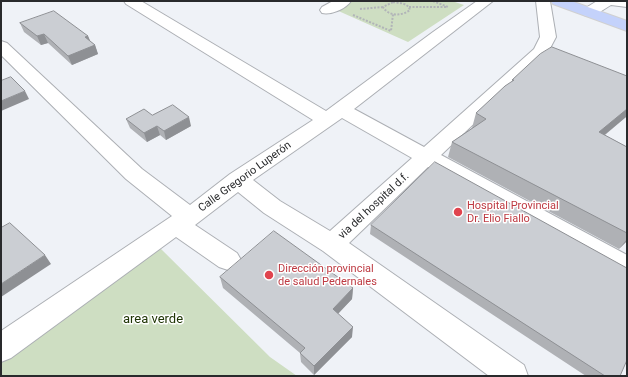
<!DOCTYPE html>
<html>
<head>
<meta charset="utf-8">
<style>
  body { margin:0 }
  #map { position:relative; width:628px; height:377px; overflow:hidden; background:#eff2f7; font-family:Roboto,sans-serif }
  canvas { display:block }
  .frame { position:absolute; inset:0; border:2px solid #292a2c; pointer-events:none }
</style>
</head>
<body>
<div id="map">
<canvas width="628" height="377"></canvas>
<div class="frame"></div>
</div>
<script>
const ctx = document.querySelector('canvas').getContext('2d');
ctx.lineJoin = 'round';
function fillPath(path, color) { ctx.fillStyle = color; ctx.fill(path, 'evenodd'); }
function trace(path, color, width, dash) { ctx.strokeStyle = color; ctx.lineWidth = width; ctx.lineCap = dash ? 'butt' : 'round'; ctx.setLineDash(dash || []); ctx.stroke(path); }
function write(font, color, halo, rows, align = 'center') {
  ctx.font = font + ' Roboto,sans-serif'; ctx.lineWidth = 3; ctx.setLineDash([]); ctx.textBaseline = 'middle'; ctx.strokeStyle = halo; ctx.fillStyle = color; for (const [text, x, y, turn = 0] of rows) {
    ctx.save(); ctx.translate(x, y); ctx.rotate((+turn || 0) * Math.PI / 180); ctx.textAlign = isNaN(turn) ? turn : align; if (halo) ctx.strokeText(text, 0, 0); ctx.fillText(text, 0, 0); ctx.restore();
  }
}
const green = new Path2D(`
  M350 1H452L464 5 408 42 334 9Z
  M159 247 270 357 297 376H1V359Z`);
const path = new Path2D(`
  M433 1 448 7
  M393 2C400 3 408 3 410 10 402 16 389 17 383 7Z
  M409 7H446
  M360 9 383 7
  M353 15 391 31 393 14`);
const minor = new Path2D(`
  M124 1H141L326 111 433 32 477 1H493L354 109 424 147 534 49 540 37 536 1H550L556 37 547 54 441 155 627 255V278L618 275 428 167 349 243 524 365 528 376H489L323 251 264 213 238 192 195 225 237 253 241 260 237 267 228 270 219 267 176 237 11 358 1 362V331L172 216 126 179 1 55V41L7 43 142 169 190 205 230 174 313 120 126 4ZM342 118 412 158 330 231 280 201 253 180Z
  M333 1H351C346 9 331 15 322 13L320 10 322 7Z
  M597 1H627V7L611 5C602 10 594 18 584 15L582 12 584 9Z`);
const major = new Path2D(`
  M551 1H571L627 21V31L553 4Z`);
const wall = new Path2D(`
  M20 23 88 36 90 41 95 45 98 54 72 65 48 43 41 45 24 32Z
  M627 76V117H626L605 135 627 147V241L619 249 448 157 452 142 472 128 476 113 512 82V80Z
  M152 115 191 126 166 140 160 135 147 142 130 128 126 119Z
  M371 225 620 376H586L370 234Z
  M220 277 353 288 352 299 338 314 352 337 314 375 301 362 300 353 223 288Z`);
const shadedWall = new Path2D(`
  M44 34 48 43 41 45 37 36Z
  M88 36 92 45 85 37Z
  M95 45 98 54 72 65 68 56Z
  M25 91 29 99 1 111V101Z
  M627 109V116L626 117 591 146 599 132Z
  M189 117 191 126 166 140 164 131Z
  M157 126 160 135 147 142 144 133Z
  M627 239V241L619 249Z
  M45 255 51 264 1 297V284Z
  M353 288 352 299 332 320 333 309Z
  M353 327 352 337 314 375V366Z`);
const building = new Path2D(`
  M54 11 88 36 85 37 95 45 68 56 44 34 37 36 20 23Z
  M552 47 627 76V109L599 132 627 147V233L452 142 486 119 476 113 505 86 514 80H512L540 54Z
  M11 77 25 91 1 101V81Z
  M173 105 189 117 164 131 157 126 144 133 126 119 144 109 152 115Z
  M435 162 625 267 627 268V360L620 376H605L371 225Z
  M10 223 45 255 1 284V228Z
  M274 231 353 288 333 309 353 327 314 366 300 353 305 348 220 277Z`);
const markers = [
  [458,212,5,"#e0444e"],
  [269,275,5,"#e0444e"]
];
const streetNames = [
  ["Calle Gregorio Luperón",245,177,-36],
  ["via del hospital d.f.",374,206,-43]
];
const healthNames = [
  ["Hospital Provincial",467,206],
  ["Dr. Elio Fiallo",467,219],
  ["Dirección provincial",278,269],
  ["de salud Pedernales",278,282]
];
const nearParknames = [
  ["area verde",153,320]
];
fillPath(green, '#cedec2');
trace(minor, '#acafb4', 2);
trace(major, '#d0d0d1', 2);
trace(path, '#b1b4b8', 2, [2, 1.5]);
fillPath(minor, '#fff');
fillPath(major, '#c4d2fb');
fillPath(wall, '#afb1b5');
fillPath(shadedWall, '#8e9094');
fillPath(building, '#cbced3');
trace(building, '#8e9094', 1);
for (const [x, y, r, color] of markers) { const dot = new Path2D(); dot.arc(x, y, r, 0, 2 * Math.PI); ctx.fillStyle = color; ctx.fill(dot); trace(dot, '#fff', 1.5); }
write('11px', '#292a2c', '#fff', streetNames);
write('11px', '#be3a42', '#fff', healthNames, 'left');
write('13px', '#203606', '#fff', nearParknames);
</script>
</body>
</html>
